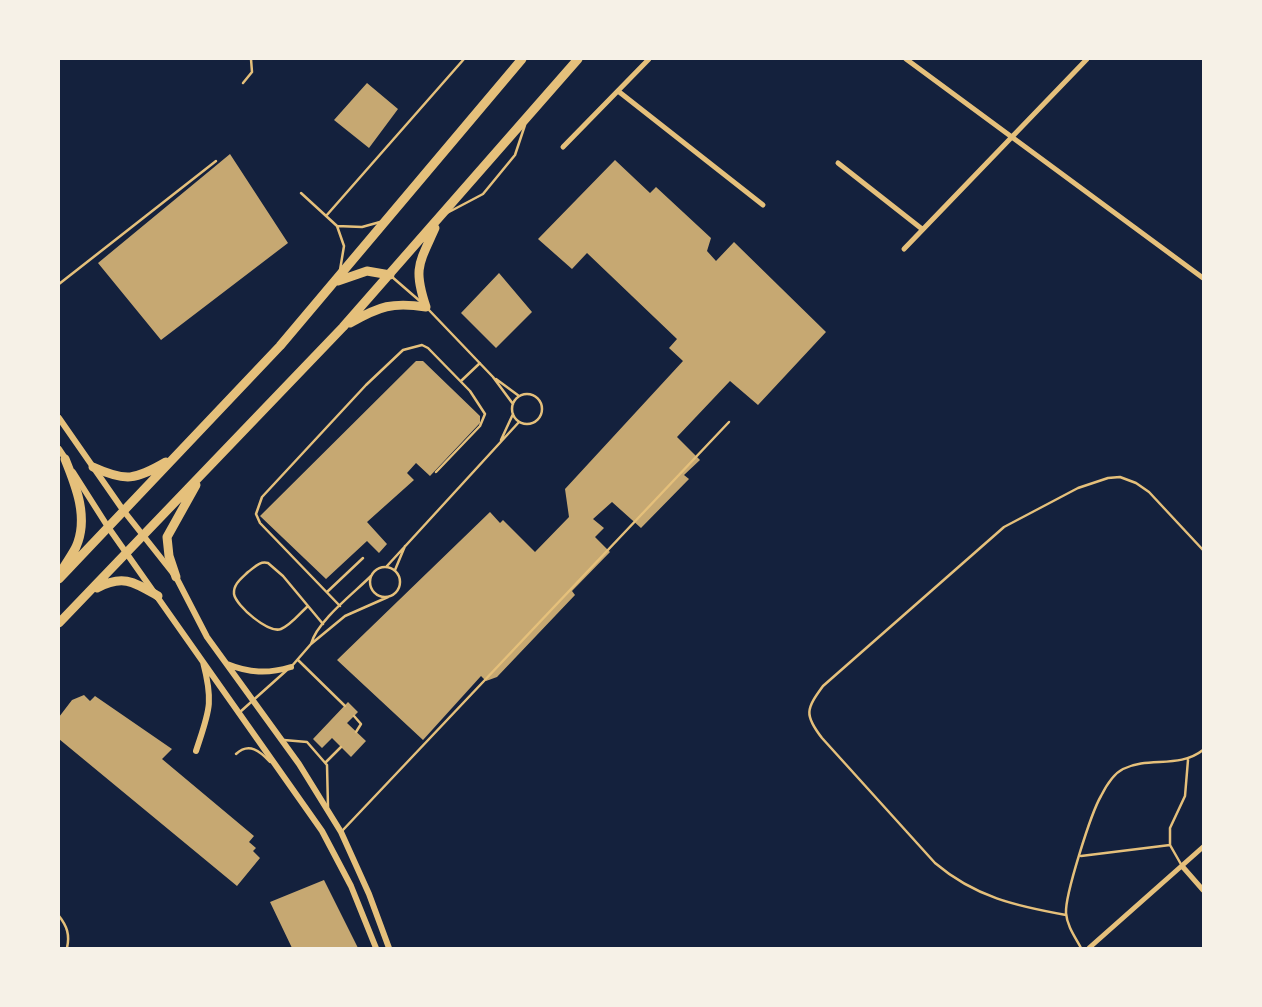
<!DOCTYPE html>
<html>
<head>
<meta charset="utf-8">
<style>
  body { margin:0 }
  #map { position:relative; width:1262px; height:1007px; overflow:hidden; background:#14213d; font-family:Quicksand,sans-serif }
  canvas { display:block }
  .frame { position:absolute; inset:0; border:60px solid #f6f1e7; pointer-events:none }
</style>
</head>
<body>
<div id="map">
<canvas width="1262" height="1007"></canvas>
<div class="frame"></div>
</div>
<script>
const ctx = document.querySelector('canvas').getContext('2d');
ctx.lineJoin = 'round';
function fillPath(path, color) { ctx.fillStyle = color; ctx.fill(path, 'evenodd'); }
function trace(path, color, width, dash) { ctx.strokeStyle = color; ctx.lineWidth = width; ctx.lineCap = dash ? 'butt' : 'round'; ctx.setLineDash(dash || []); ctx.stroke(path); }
const building = new Path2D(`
  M367 83 398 109 369 148 334 120Z
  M230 154 288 243 161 340 98 263Z
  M615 160 650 193 656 187 711 238 707 251 716 261 734 242 826 332 758 405 730 381 677 437 700 460 684 475 689 479 641 528 612 502 593 519 604 528 595 537 610 552 572 591 575 595 497 677 486 681 481 676 423 740 337 660 490 512 500 523 503 520 535 552 569 517 565 489 683 361 669 348 677 339 587 253 572 269 538 239Z
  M499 273 532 312 496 348 461 313Z
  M416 361H423L480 416V423L430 476 416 463 407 473 414 480 367 522 387 544 379 553 367 541 326 579 260 516Z
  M84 695 90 701 95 696 172 749 162 759 254 836 249 842 256 848 253 851 260 858 237 886 59 739V717L72 700Z
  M348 702 358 712 347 723 366 741 351 757 332 738 322 748 313 739Z
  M324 880 358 948H292L270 902Z`);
const service = new Path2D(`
  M243 83 252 72 251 59
  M301 193 337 226 344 246 340 270
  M447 213 483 194 515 155 525 125
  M326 216 464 59
  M337 226 362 227 380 222
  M391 276 421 302
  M59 284 216 161
  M428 309 493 377 513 404
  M496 379 519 396
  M461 381 480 363
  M512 409a15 15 0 1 1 30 0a15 15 0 1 1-30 0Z
  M501 440 513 414
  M387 566 519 422
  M370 582a15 15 0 1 1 30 0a15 15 0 1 1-30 0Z
  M395 570 405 546
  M327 592 363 558
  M308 606C300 613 291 625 281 629 269 634 236 606 234 594 233 584 242 578 248 572 255 567 259 561 268 563L283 576 323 624
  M340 606 260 523 256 514 262 497 366 385 403 350 422 345 428 348 470 391 485 414 480 426 436 472
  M311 644C317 621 354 593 371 576
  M298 660 345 706
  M291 667 311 644 345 616 388 597
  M240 712 287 670
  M354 716 361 724 356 732
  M284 740 307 742 327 765 328 807
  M236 754C249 742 260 751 270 762
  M326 762 341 747
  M342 831 729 422
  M1081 856 1170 845
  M1182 866 1170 845V828L1185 796 1188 760
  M1066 915C1016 906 975 897 935 863L822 738C804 715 806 709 823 686L1004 527 1078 488 1108 478 1120 477 1136 483 1149 492 1203 550
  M59 916C67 926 70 935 67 948
  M1081 948C1075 937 1067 926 1066 913 1065 895 1091 813 1101 796 1106 786 1113 774 1123 769 1149 756 1179 769 1203 750`);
const minor = new Path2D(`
  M906 59 1203 278
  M618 91 763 205
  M563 147 649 59
  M838 163 922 229
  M904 249 1087 59
  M1182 866 1203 890
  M1089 948 1203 847`);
const tertiary = new Path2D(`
  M59 418 123 510 176 577 207 637 299 764 341 832 369 894 389 948
  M59 449 67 461
  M73 472 108 527 322 831 351 886 376 948
  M227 664C249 673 268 674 291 667
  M196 751C209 711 214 704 203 662`);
const trunk = new Path2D(`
  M338 281 367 271 390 275
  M350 323C380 306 392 302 426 307 413 268 419 264 435 228
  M93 467C126 482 135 480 166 462
  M62 570C66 563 72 555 76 547 89 518 76 486 65 459
  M176 577 169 556 167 537 196 485
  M59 579 280 346 522 59
  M97 588C123 574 134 582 158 596
  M59 623 343 327 578 59`);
fillPath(building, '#c6a872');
trace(service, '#e5c07b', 2.5);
trace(minor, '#e5c07b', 5);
trace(tertiary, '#e5c07b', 6);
trace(trunk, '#e5c07b', 9);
</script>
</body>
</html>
